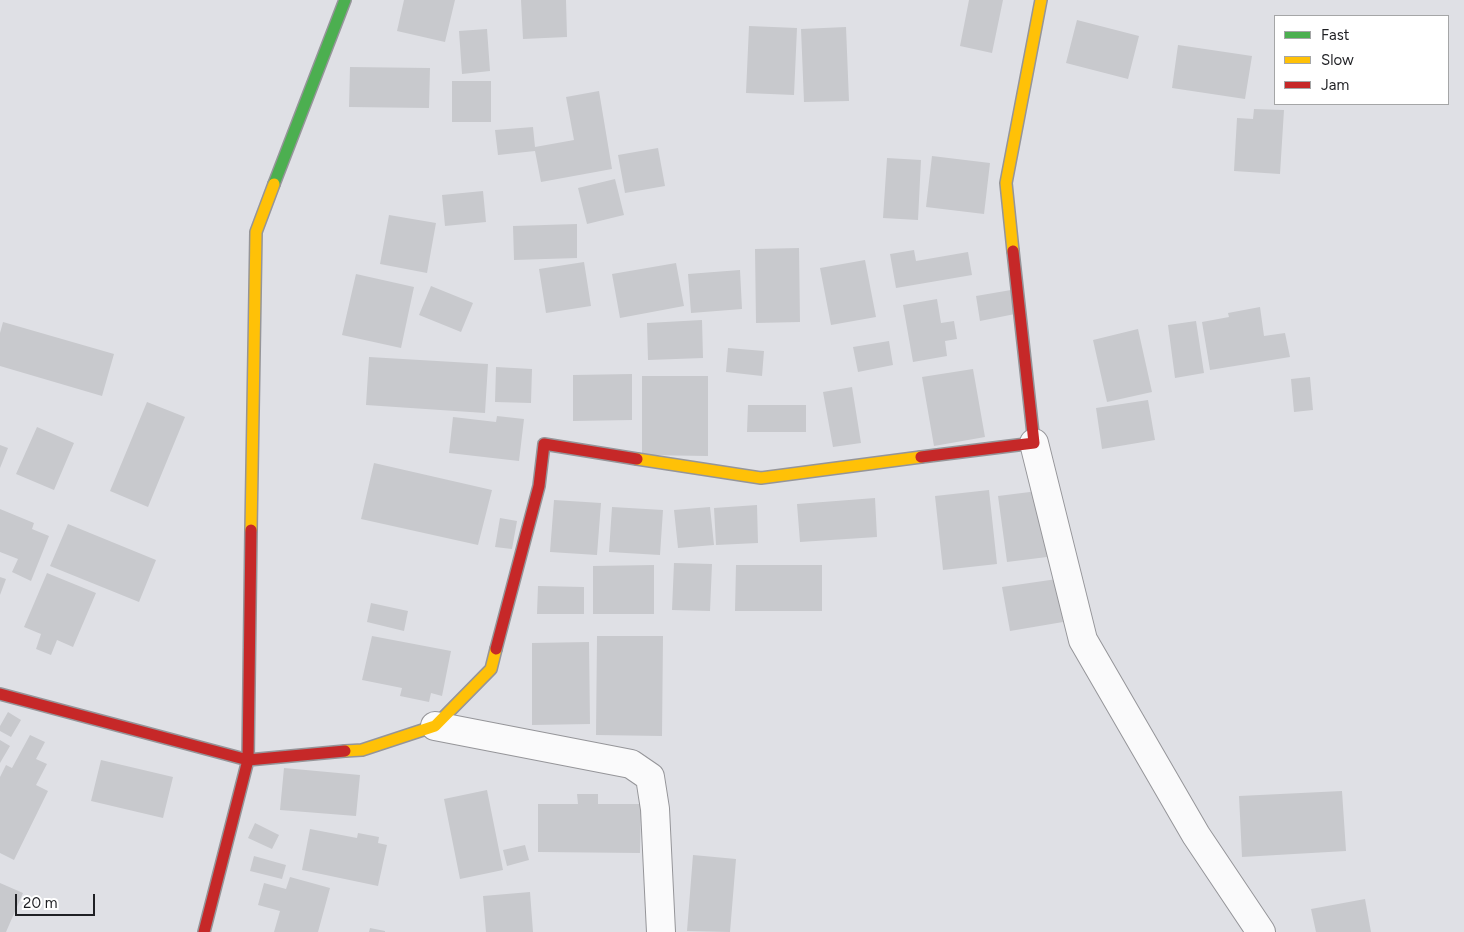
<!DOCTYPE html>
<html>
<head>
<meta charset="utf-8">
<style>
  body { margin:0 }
  #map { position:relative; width:1464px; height:932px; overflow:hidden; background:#dfe0e5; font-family:Figtree,sans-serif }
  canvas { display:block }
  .legend { position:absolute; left:1274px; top:15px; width:175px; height:90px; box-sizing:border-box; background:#fff; border:1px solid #a5a6a7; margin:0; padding:6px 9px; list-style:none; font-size:15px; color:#1f2024 }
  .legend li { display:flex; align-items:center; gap:10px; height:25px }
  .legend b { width:25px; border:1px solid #a5a6a7 }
  .scale { position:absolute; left:15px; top:894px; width:80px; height:22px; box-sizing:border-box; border:2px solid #1f2024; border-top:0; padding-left:6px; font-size:15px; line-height:18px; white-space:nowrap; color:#1f2024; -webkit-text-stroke:4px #fff; paint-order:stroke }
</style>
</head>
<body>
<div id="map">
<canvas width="1464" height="932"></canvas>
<ul class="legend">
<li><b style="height:6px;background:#4caf50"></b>Fast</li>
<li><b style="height:6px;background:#ffc107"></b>Slow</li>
<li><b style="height:6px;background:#c62828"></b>Jam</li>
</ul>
<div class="scale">20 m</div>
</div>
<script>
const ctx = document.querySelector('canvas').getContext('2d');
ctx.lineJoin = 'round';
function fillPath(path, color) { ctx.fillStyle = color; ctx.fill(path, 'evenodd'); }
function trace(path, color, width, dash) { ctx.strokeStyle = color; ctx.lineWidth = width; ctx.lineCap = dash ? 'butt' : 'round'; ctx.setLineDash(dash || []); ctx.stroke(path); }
const building = new Path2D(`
  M404 0H455L445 42 397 31Z
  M521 0H566L567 37 523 39Z
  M969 0H1003L992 53 960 46Z
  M1077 20 1139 36 1128 79 1066 63Z
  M749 26 797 28 794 95 746 93Z
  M846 27 849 101 804 102 801 29Z
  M487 29 490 71 462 74 459 31Z
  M1178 45 1252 56 1245 99 1172 88Z
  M350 67 430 68 429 108 349 107Z
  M452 81H491V122H452Z
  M599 91 612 169 541 182 535 151 498 155 495 130 533 127 535 147 574 140 566 97Z
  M1254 109 1284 110 1280 174 1234 171 1237 118 1253 119Z
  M658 148 665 186 625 193 618 155Z
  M932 156 990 163 984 214 926 207Z
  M887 158 921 160 918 220 883 218Z
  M615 179 624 215 587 224 578 188Z
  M483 191 486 222 445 226 442 195Z
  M389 215 436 223 427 273 380 264Z
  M577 224V258L514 260 513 226Z
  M799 248 800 322 756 323 755 249Z
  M914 250 916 261 968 252 972 275 896 288 890 254Z
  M865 260 876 317 831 325 820 268Z
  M584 262 591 306 546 313 539 269Z
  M676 263 684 306 620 318 612 274Z
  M740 270 742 309 691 313 688 274Z
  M356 274 414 287 401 348 342 335Z
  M431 286 473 303 461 332 419 315Z
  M1011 290 1015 314 980 321 976 296Z
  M937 299 941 323 954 321 957 339 945 341 947 356 913 362 903 305Z
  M1260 307 1264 336 1285 333 1290 357 1210 370 1202 322 1229 317 1228 313Z
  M702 320 703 358 648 360 647 323Z
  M1196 321 1204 373 1175 378 1168 325Z
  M3 322 114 354 102 396 0 366V333Z
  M1138 329 1152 392 1107 402 1093 340Z
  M889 341 893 365 858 372 853 347Z
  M728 348 764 351 762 376 726 372Z
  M369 357 488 364 485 413 366 405Z
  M496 367 532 369 531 403 495 402Z
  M973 369 985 437 934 446 922 377Z
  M632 374V420L573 421V375Z
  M642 376H708V456L642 455Z
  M1310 377 1313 410 1294 412 1291 379Z
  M852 387 861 443 833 447 823 392Z
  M1148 400 1155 440 1102 449 1096 408Z
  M147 402 185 417 148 507 110 491Z
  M748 405H806V432H747Z
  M497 416 524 419 519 461 449 453 453 417 496 422Z
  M37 427 74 443 54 490 16 474Z
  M0 445 8 448 0 468Z
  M374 463 492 490 478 545 361 519Z
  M989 490 997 564 943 570 935 496Z
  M1038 491 1047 557 1007 562 998 496Z
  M875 498 877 537 800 542 797 504Z
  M554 500 601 503 597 555 550 552Z
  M757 505 758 543 716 545 714 508Z
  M612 507 663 510 660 555 609 552Z
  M710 507 714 545 678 548 674 510Z
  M0 509 34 523 32 529 49 536 31 581 12 572 18 559 0 552Z
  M500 518 517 521 512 549 495 547Z
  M68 524 156 560 139 602 50 566Z
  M674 563 712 564 710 611 672 610Z
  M654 565V614H593V566Z
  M736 565H822V611H735Z
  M47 573 96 593 73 647 57 640 51 655 36 649 41 634 24 627Z
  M0 577 6 579 0 595Z
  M1057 579 1063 622 1010 631 1002 587Z
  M538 586 584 587V614H537Z
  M371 603 408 611 404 631 367 622Z
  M372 636 451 651 442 696 431 693 429 702 400 696 402 688 362 680Z
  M597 636H663L662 736 596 735Z
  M589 642 590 724 532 725V643Z
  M8 712 21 720 11 737 0 731V726Z
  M30 735 45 742 36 759 47 764 36 785 48 791 14 860 0 853V777L6 765 12 768Z
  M0 740 10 746 0 763Z
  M101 760 173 777 163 818 91 801Z
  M284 768 360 775 356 816 280 810Z
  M487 790 503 870 460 879 444 799Z
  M1342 791 1346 851 1242 857 1239 796Z
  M577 794H598V804H641L640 853 538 852V804H578Z
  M255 823 279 835 272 849 248 838Z
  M310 829 357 838 358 833 379 837 378 843 387 845 378 886 302 870Z
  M525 845 529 860 507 866 503 850Z
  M693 855 736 859 730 932 687 931Z
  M254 856 286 865 282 879 250 871Z
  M290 877 330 888 318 932H274L280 911 258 905 264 883 286 889Z
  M0 883 23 893 6 932H0Z
  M530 892 533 932H486L483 896Z
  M1365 899 1371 932H1316L1311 909Z
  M370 928 385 931V932H369Z`);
const street = new Path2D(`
  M1034 443 1083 640 1196 835 1261 932
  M435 726 631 764 650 777 655 809 661 932`);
const fast = new Path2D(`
  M274 184 345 0`);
const slow = new Path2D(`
  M1013 251 1006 183 1041 0
  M637 459 761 478 921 457
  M251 530 256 232 274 184
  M345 751 362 750 435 726 491 669 496 649`);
const jam = new Path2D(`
  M921 457 1034 443 1013 251
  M496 649 539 486 544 444 637 459
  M0 694 248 760 345 751
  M204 932 248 760 251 530`);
fillPath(building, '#c8c9cd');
trace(street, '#959599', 30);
trace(fast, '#959599', 14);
trace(slow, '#959599', 14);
trace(jam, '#959599', 14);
trace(street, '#fafafb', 28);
trace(fast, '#4caf50', 11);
trace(slow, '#ffc107', 11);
trace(jam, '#c62828', 11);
</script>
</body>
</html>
